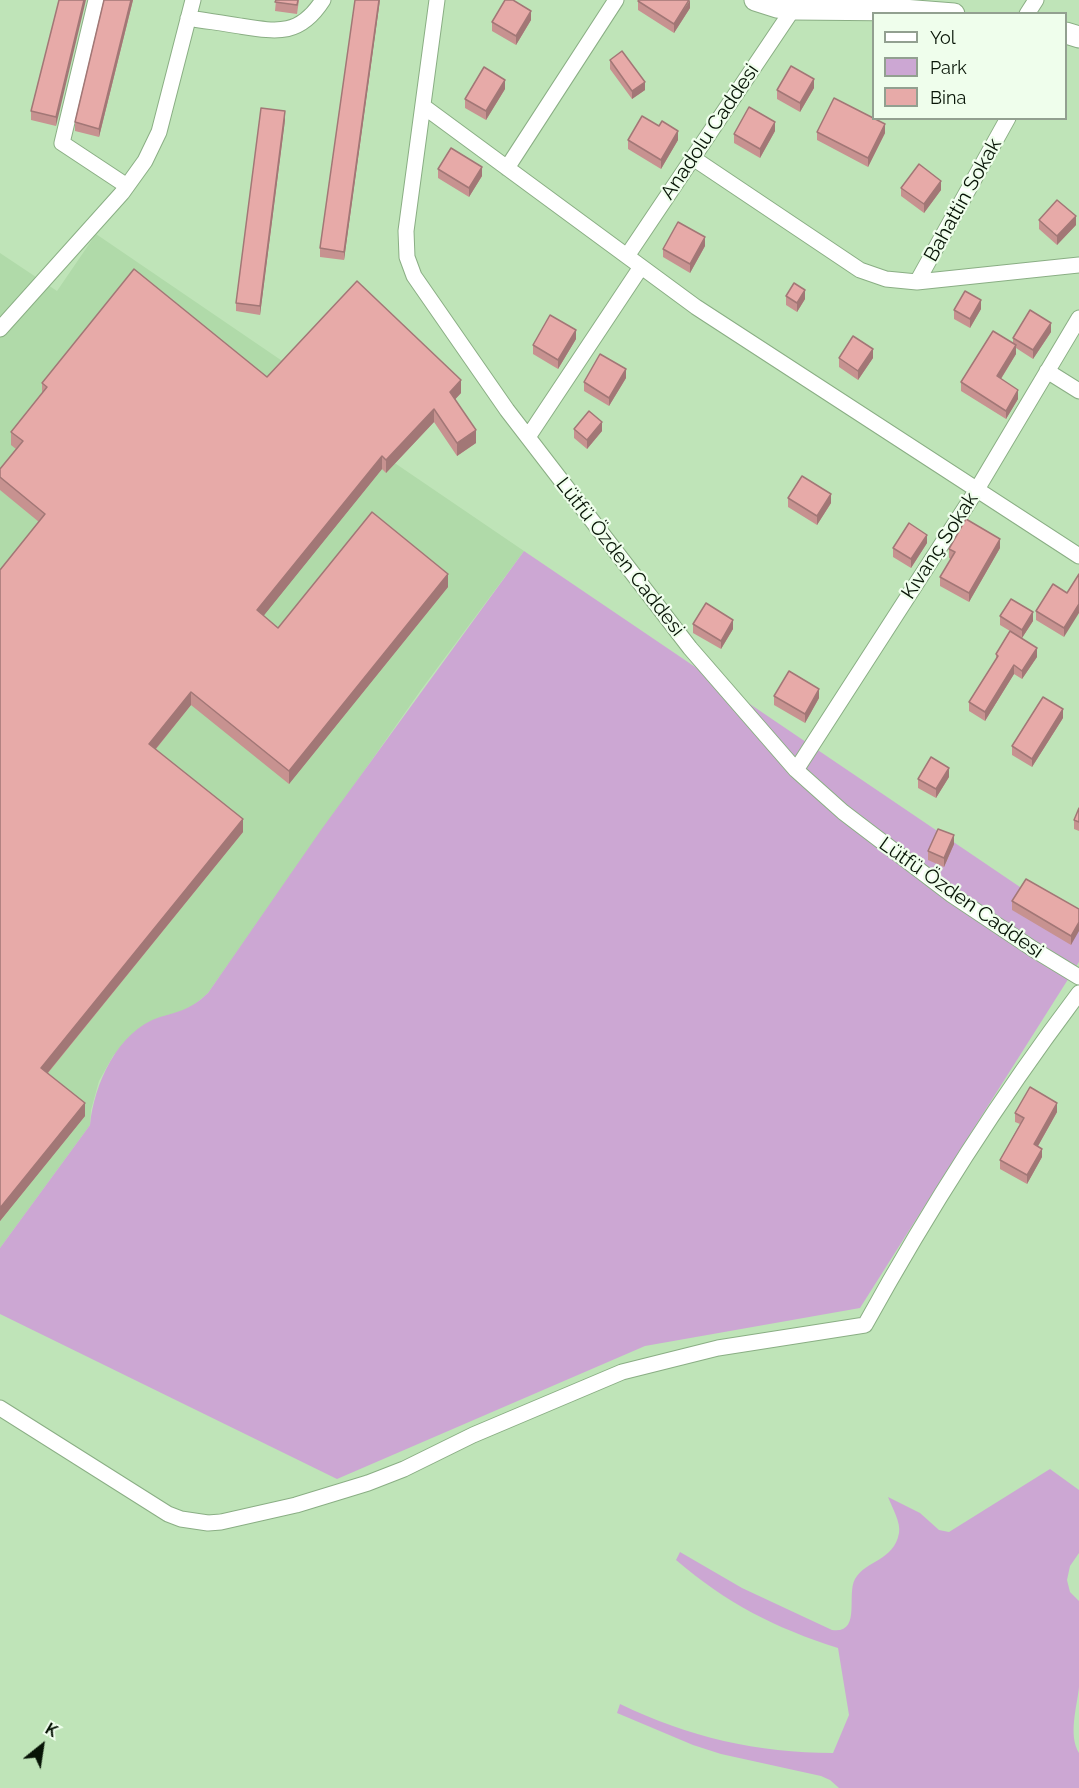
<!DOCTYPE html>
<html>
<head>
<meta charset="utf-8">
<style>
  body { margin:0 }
  #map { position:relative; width:1079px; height:1788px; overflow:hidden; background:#bfe4b8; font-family:Raleway,sans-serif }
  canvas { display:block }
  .legend { position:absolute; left:872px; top:12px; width:195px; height:108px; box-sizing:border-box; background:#effeec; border:2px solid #92a090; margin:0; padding:8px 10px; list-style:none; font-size:18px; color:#071406 }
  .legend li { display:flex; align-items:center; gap:12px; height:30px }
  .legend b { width:30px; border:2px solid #92a090 }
  .north { position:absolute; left:12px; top:1716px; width:60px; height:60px; -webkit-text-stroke:4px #effeec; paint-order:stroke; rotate:30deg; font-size:16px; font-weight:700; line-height:24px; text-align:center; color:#071406 }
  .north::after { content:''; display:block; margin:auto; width:21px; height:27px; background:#071406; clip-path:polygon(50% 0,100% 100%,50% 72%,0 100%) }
</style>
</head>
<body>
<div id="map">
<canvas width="1079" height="1788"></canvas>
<ul class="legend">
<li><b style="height:8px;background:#fff"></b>Yol</li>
<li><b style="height:16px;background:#cca7d3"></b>Park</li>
<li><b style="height:16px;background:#e7aaa8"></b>Bina</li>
</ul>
<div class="north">K</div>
</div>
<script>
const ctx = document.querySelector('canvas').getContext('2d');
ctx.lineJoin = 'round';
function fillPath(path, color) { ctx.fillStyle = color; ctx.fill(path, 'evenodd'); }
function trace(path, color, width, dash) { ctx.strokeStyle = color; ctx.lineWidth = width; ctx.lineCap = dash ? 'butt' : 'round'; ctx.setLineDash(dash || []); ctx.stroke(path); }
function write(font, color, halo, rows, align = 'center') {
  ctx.font = font + ' Raleway,sans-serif'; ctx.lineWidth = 4.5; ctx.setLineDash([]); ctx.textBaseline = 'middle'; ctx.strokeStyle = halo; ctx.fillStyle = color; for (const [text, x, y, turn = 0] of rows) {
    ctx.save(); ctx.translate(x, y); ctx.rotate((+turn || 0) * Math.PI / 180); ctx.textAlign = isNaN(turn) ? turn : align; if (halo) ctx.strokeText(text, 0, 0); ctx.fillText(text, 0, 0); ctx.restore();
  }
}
const built = new Path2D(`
  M96 234 294 369 283 387 524 551 421 690 208 993 193 1006 182 1012 159 1018 144 1026 131 1036 113 1056 99 1081 91 1110 90 1125 0 1248V253L57 291Z`);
const green = new Path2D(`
  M524 551 1079 927V962L860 1308 645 1346 337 1479 0 1314V1248L90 1125C94 1085 117 1031 160 1017 181 1011 191 1009 208 993L321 830Z
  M1050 1469 1079 1490V1553L1070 1566 1067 1580 1070 1592 1079 1601C1079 1630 1079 1659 1079 1687 1077 1707 1068 1735 1079 1753V1788H839L830 1780 821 1776 721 1754 693 1745 617 1713 620 1704C688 1737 758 1753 833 1753L849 1715 838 1648C775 1628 726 1603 676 1560L680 1552 742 1588 832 1630C862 1634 846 1595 855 1579 866 1560 894 1561 899 1533 901 1523 892 1507 888 1497L920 1513 939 1530 949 1532Z`);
const street = new Path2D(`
  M96 0 62 143 127 186
  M437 0 406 231 407 257 414 276 507 410 690 648 796 770 843 812 952 895 1033 949 1079 977
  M1027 14 1036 0
  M188 18C206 21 223 23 240 26 278 32 300 36 323 0
  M423 106 696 307 1079 556
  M693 158 860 270 886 279 917 282 1079 265
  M507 168 616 0
  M627 256 793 9
  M917 282 1008 118
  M0 329 122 193 145 161 159 132 193 0
  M1047 371 1079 391
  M528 437 641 267
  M796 770 976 491 1079 318
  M0 1408 168 1514 181 1519 208 1523 221 1522 296 1505 368 1483 404 1469 473 1435 622 1372 718 1348 865 1325C929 1209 999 1099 1079 993`);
const secondary = new Path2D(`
  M755 0 777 7 793 9 903 10 954 14
  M1066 33 1079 37`);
const wall = new Path2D(`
  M59 0 56 126 31 120V111Z
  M104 0H133L99 137 75 131V122Z
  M276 0H299L297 14 275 11Z
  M380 0 344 260 320 257V248Z
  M638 1 690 8 674 33 638 10Z
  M531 20 516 45 492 31V22Z
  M610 60 645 90 632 99 610 69Z
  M814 88 800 112 777 99V90Z
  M505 89 486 120 465 108V99Z
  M285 120 260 315 236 311V303Z
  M775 131 760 158 734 143V134Z
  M817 132 885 133 868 167 817 140Z
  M628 140H678L661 169 628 149Z
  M438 169 482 176 469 197 438 178Z
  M901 188 941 190 924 213 901 196Z
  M1039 220 1076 225 1057 245 1039 229Z
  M705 246 690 273 663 257V249Z
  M786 296 805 299 797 312 786 305Z
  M981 309 970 328 954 319V310Z
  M1051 332 1033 359 1016 348V354L1001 379 1018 399 1006 419 961 391V382L1013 343V338Z
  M576 339 558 369 533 354V345Z
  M839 358H873L858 380 839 367Z
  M267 377 461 393 455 399 476 443 457 456 434 422 386 473 382 469 263 616 278 628 448 587 289 784 191 705 156 749 243 832 48 1073 85 1116 0 1221V570L39 522 0 490V469L16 449 11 445V432L42 393V383Z
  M626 378 609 406 584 391V382Z
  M574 429 602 431 587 449 574 438Z
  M788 498 831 503 817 525 788 507Z
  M927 543 911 568 893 557V548Z
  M1000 548 969 602 940 586V577L951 559 949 558V549Z
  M1067 593 1064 637 1036 620V611Z
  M1000 616 1033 621 1022 638 1037 657 1022 679 1014 674 985 721 969 711V702L996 660V654L1010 631 1000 625Z
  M693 624 733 629 721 649 693 633Z
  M774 696 819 698 805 723 774 705Z
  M1063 718 1032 767 1012 755V746Z
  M949 777 936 798 918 788V779Z
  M1079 808V831L1074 829V820Z
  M954 844 944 867 928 860V851Z
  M1012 901 1079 909 1071 945 1012 910Z
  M1057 1112 1038 1146 1042 1157 1027 1184 1000 1169V1160L1020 1124 1015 1122V1113Z`);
const shadedWall = new Path2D(`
  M84 0H86L56 126V117Z
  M131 0H133L99 137V129Z
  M379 0H380L344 260V252Z
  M690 0V8L674 33V24Z
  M531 11V20L516 45V36Z
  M814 79V88L800 112V103Z
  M505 80V89L486 120V111Z
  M645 82V90L632 99V91Z
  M285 111V120L260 315V306Z
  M775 122V131L760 158V149Z
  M885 124V133L868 167V158Z
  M678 131V140L661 169V160Z
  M482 167V176L469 197V188Z
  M941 181V190L924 213V204Z
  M1076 216V225L1057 245V236Z
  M705 237V246L690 273V264Z
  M805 290V299L797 312V303Z
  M981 300V309L970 328V319Z
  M1051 323V332L1033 359V350Z
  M576 330V339L558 369V360Z
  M1016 345V354L997 385V376Z
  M873 349V358L858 380V371Z
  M626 369V378L609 406V398Z
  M461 380V393L450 405V392Z
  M1018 390V399L1006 419V411Z
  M434 409V422L386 473V460Z
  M602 422V431L587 449V440Z
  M476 430V443L457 456V443Z
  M382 456V469L257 624V610Z
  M831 494V503L817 525V516Z
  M927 535V543L911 568V559Z
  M1000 539V548L969 602V593Z
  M448 574V587L289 784V771Z
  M1079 604V613L1064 637V628Z
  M1033 612V621L1022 638V630Z
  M733 620V629L721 649V641Z
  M1037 648V657L1022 679V671Z
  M1014 665V674L985 721V712Z
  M819 689V698L805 723V714Z
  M191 692V705L149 757V744Z
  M1063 709V718L1032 767V759Z
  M949 768V777L936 798V789Z
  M243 819V832L41 1081V1068Z
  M954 835V844L944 867V858Z
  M1079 922V931L1071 945V936Z
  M85 1103V1116L0 1221V1208Z
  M1057 1103V1112L1034 1153V1144Z
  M1042 1149V1157L1027 1184V1175Z`);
const building = new Path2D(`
  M59 0H84L56 117 31 111Z
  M104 0H131L99 129 75 122Z
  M276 0H298L297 5 275 2Z
  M355 0H379L344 252 320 248Z
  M505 0H513L531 11 516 36 492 22Z
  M639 0H689L674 24 638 1Z
  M622 51 645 82 632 91 610 60Z
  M791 66 814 79 800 103 777 90Z
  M484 67 505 80 486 111 465 99Z
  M834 98 885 124 868 158 817 132Z
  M749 107 775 122 760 149 734 134Z
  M261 108 285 111 260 306 236 303Z
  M642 116 659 126 662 121 678 131 661 160 628 140Z
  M451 148 482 167 469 188 438 169Z
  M919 164 941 181 924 204 901 188Z
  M1057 200 1076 216 1057 236 1039 220Z
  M678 222 705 237 690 264 663 249Z
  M134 269 267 377 357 281 461 380 450 392 476 430 457 443 434 409 386 460 382 456 257 610 278 628 372 512 448 574 289 771 191 692 149 744 243 819 41 1068 85 1103 0 1208V570L45 514 0 477V469L23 441 11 432 47 387 42 383Z
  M794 283 805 290 797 303 786 296Z
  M965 291 981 300 970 319 954 310Z
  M1030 310 1051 323 1033 350 1013 338Z
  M550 315 576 330 558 360 533 345Z
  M993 331 1016 345 997 376 1018 390 1006 411 961 382Z
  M853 336 873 349 858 371 839 358Z
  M600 354 626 369 609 398 584 382Z
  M589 411 602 422 587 440 574 429Z
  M802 476 831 494 817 516 788 498Z
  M966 519 1000 539 969 593 940 577 955 552 949 549Z
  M909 523 927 535 911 559 893 548Z
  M1079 574V604L1064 628 1036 611 1053 584 1067 593Z
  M1011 599 1033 612 1022 630 1000 616Z
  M706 603 733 620 721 641 693 624Z
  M1010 631 1037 648 1022 671 1014 665 985 712 969 702 998 656 996 654Z
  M789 671 819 689 805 714 774 696Z
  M1043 697 1063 709 1032 759 1012 746Z
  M931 757 949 768 936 789 918 779Z
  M1079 808V822L1074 820Z
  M938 829 954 835 944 858 928 851Z
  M1026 879 1079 909V922L1071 936 1012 901Z
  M1030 1087 1057 1103 1034 1144 1042 1149 1027 1175 1000 1160 1024 1118 1015 1113Z`);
const streetNames = [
  ["Anadolu Caddesi",710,132,-56],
  ["Bahattin Sokak",963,200,-61],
  ["Kıvanç Sokak",940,546,-57],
  ["Lütfü Özden Caddesi",620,557,52],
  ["Lütfü Özden Caddesi",961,898,35]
];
fillPath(built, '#b0daa9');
fillPath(green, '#cca7d3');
trace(street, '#8aae84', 17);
trace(secondary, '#8aae84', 23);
trace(street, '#fff', 15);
trace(secondary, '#fff', 21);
fillPath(wall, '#c79290');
fillPath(shadedWall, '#a27776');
fillPath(building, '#e7aaa8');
trace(building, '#a27776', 1.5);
write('20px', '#071406', '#effeec', streetNames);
</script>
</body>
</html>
